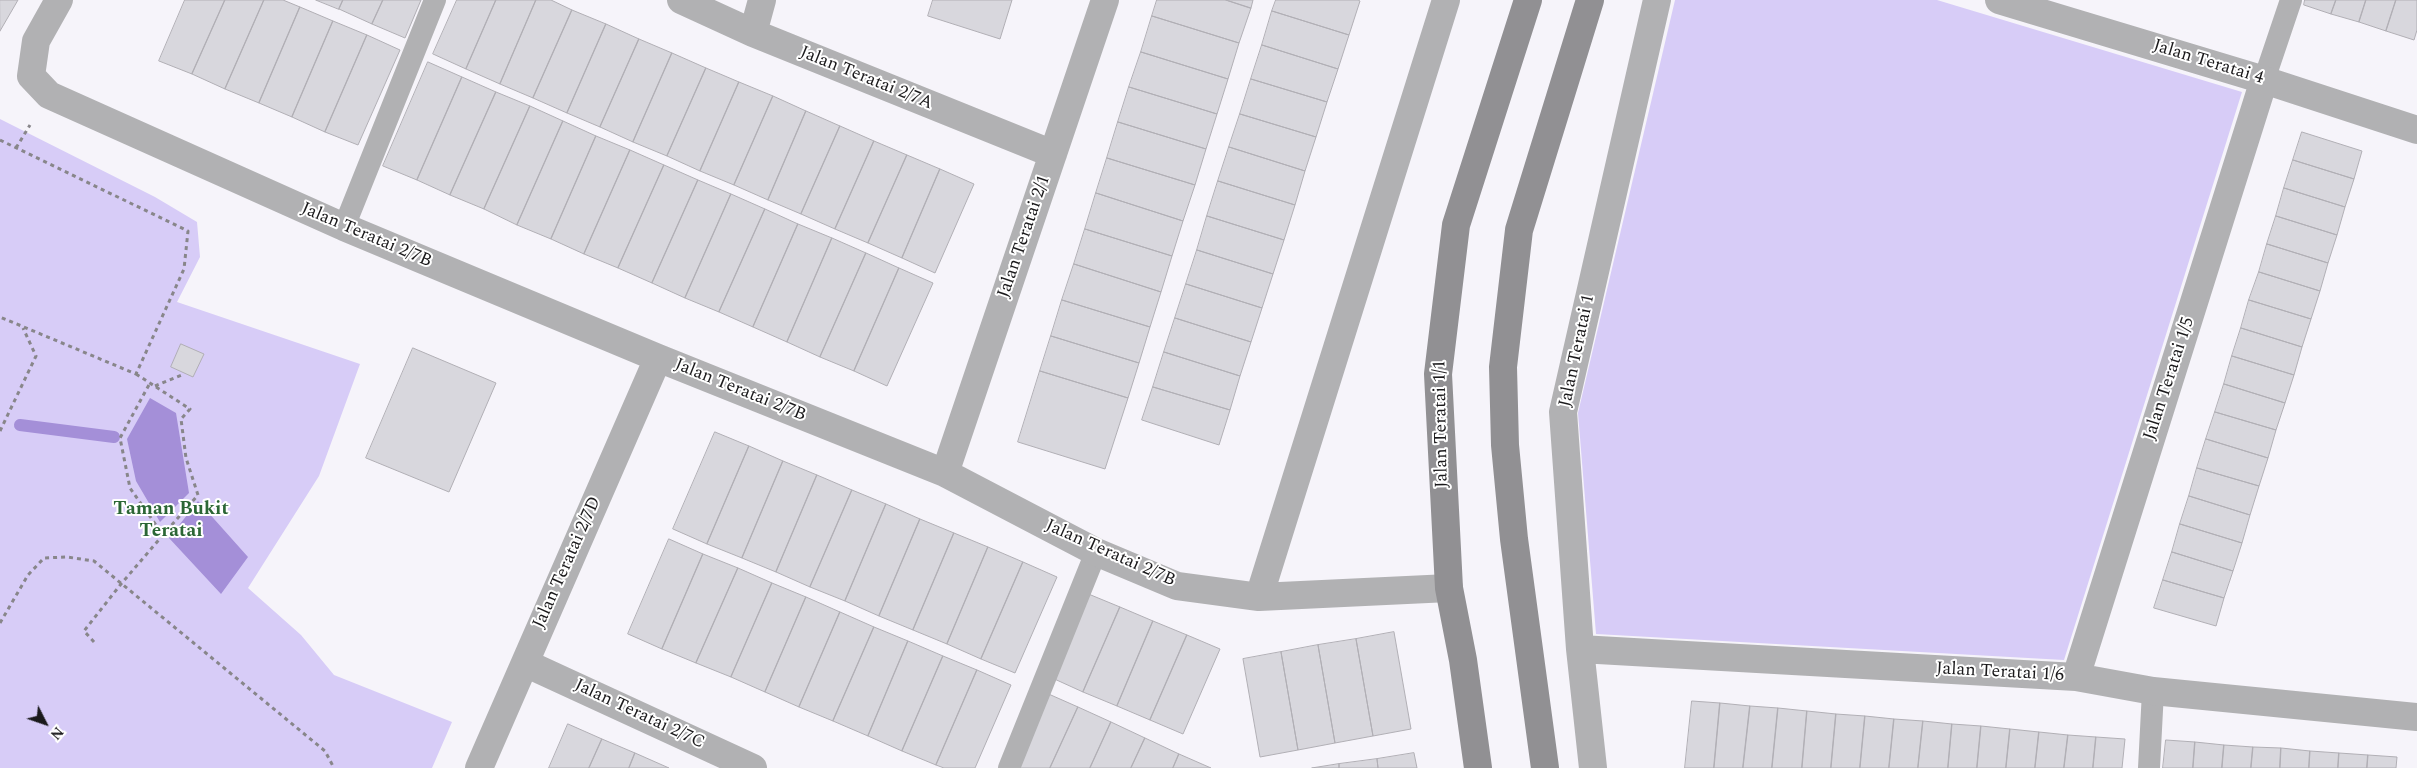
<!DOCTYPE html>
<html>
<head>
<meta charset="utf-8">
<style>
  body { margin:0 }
  #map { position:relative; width:2417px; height:768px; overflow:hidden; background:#f6f4fa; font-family:Spectral,serif }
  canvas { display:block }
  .north { position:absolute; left:20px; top:698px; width:50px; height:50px; -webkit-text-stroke:4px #fff; paint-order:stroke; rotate:131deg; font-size:14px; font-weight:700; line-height:20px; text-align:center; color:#1a191b }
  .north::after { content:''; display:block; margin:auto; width:18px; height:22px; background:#1a191b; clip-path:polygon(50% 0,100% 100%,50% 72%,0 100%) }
</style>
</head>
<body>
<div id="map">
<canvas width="2417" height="768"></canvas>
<div class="north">N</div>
</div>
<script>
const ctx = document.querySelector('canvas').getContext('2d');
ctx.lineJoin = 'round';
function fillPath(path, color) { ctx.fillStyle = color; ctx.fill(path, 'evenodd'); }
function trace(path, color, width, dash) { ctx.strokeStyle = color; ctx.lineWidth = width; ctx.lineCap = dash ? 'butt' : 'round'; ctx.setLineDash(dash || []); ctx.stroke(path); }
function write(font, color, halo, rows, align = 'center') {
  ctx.font = font + ' Spectral,serif'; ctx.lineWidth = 4; ctx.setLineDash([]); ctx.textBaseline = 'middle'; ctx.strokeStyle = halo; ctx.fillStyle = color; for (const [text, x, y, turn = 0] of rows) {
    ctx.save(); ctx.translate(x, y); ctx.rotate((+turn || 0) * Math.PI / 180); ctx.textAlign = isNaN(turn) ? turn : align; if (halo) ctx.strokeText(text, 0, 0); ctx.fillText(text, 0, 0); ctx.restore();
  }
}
const green = new Path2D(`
  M1675 0H1937L2242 92 2064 660 1596 634 1578 413Z
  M0 119 155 197 197 222 200 257 177 302 360 364 319 476 248 588 301 635 334 675 452 722 432 768H0Z`);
const water = new Path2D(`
  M150 398 176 413 189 493 160 522 136 481 127 439Z
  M198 501 248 557 221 594 169 538Z`);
const stream = new Path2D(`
  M20 425 114 437`);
const building = new Path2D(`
  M0 0H18L0 31Z
  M185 0H225L192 74 159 61Z
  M225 0H264L225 89 192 74Z
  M264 0H283L300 7 259 103 225 89Z
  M316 0H343L339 9Z
  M343 0H383L372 24 339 9Z
  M383 0H421L405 38 372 24Z
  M457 0H496L466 69 433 54Z
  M496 0H536L500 84 466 69Z
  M536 0H551L572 10 533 98 500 84Z
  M933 0H1012L1000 39 928 16Z
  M1157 0H1226L1251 8 1239 43 1152 16Z
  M1226 0H1253L1251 8Z
  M1276 0H1358L1360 1 1349 35 1272 11Z
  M2305 0H2336L2331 14 2304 5Z
  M2336 0H2366L2359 22 2331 14Z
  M2366 0H2396L2386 31 2359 22Z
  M2396 0H2417V30L2414 40 2386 31Z
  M300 7 333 21 292 117 259 103Z
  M572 10 606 24 567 113 533 98Z
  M1272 11 1349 35 1338 69 1262 45Z
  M1152 16 1239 43 1228 79 1141 52Z
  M333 21 367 35 325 132 292 117Z
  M606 24 639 39 600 127 567 113Z
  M367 35 400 50 358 145 325 132Z
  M639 39 672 53 633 142 600 127Z
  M1262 45 1338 69 1327 102 1251 79Z
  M1141 52 1228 79 1217 114 1129 87Z
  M672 53 706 68 667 156 633 142Z
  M428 62 462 77 417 180 383 166Z
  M706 68 739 82 700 171 667 156Z
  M462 77 496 92 450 195 417 180Z
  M1251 79 1327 102 1316 137 1240 114Z
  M739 82 773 96 734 185 700 171Z
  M1129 87 1217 114 1206 149 1118 122Z
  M496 92 530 106 484 209 450 195Z
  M773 96 806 111 768 200 734 185Z
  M530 106 563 121 517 225 484 209Z
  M806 111 840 126 801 214 768 200Z
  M1240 114 1316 137 1305 171 1229 147Z
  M563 121 596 136 551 239 517 225Z
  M1118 122 1206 149 1195 185 1107 158Z
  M840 126 874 141 835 229 801 214Z
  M2302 132 2362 151 2354 179 2293 160Z
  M596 136 630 150 584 254 551 239Z
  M874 141 907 155 868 243 835 229Z
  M1229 147 1305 171 1295 205 1218 181Z
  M630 150 664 165 618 268 584 254Z
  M907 155 940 169 902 258 868 243Z
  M1107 158 1195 185 1183 221 1096 193Z
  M2293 160 2354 179 2345 207 2284 188Z
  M664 165 698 180 652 283 618 268Z
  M940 169 974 184 935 273 902 258Z
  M698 180 731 194 685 298 652 283Z
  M1218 181 1295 205 1284 240 1207 216Z
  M2284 188 2345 207 2337 235 2276 216Z
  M1096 193 1183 221 1172 256 1085 229Z
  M731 194 765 209 719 312 685 298Z
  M765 209 798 224 753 327 719 312Z
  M1207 216 1284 240 1273 274 1197 250Z
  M2276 216 2337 235 2328 263 2267 244Z
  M798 224 832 238 787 342 753 327Z
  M1085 229 1172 256 1161 292 1074 264Z
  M832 238 866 253 820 357 787 342Z
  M2267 244 2328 263 2320 291 2259 272Z
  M1197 250 1273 274 1262 308 1186 284Z
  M866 253 899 268 854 371 820 357Z
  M1074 264 1161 292 1150 327 1062 300Z
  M899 268 933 283 887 386 854 371Z
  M2259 272 2320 291 2311 319 2249 300Z
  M1186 284 1262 308 1251 342 1175 318Z
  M1062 300 1150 327 1139 363 1051 336Z
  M2249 300 2311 319 2302 347 2241 328Z
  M1175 318 1251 342 1240 376 1164 352Z
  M2241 328 2302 347 2294 375 2232 356Z
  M1051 336 1139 363 1128 398 1040 371Z
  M181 344 204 354 193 377 171 367Z
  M413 348 496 383 449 492 366 458Z
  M1164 352 1240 376 1230 410 1153 387Z
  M2232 356 2294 375 2285 403 2224 384Z
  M1040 371 1128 398 1105 469 1018 442Z
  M2224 384 2285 403 2276 430 2215 412Z
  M1153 387 1230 410 1219 445 1142 420Z
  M2215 412 2276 430 2268 458 2206 439Z
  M715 432 749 446 707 544 673 529Z
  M2206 439 2268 458 2259 486 2197 468Z
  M749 446 783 461 742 558 707 544Z
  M783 461 817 475 776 572 742 558Z
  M2197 468 2259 486 2250 515 2189 496Z
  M817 475 852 490 810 587 776 572Z
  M852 490 886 504 845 601 810 587Z
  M2189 496 2250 515 2242 543 2180 524Z
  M886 504 920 519 879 616 845 601Z
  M920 519 954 533 913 630 879 616Z
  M2180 524 2242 543 2233 571 2172 552Z
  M954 533 988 547 947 644 913 630Z
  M669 539 703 554 662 649 628 634Z
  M988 547 1023 562 981 659 947 644Z
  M2172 552 2233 571 2224 598 2163 580Z
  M703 554 738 568 696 663 662 649Z
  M1023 562 1057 577 1015 673 981 659Z
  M738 568 772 583 731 677 696 663Z
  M2163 580 2224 598 2216 626 2154 608Z
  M772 583 806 597 765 692 731 677Z
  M1086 593 1120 607 1083 692 1050 677Z
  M806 597 840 612 799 707 765 692Z
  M1120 607 1153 621 1117 706 1083 692Z
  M840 612 874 627 833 721 799 707Z
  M1153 621 1187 635 1150 720 1117 706Z
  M874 627 908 641 868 736 833 721Z
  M1394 632 1411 729 1373 736 1356 639Z
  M1187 635 1220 649 1183 734 1150 720Z
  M1356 639 1373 736 1335 743 1318 645Z
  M908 641 943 656 902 751 868 736Z
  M1318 645 1335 743 1298 750 1281 652Z
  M1281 652 1298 750 1260 757 1243 659Z
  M943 656 977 670 936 765 902 751Z
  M977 670 1011 685 975 768H944L936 765Z
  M1044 692 1078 707 1050 768H1009Z
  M1692 701 1720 703 1714 768H1685Z
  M1720 703 1750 706 1743 768H1714Z
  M1750 706 1778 708 1772 768H1743Z
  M1078 707 1111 722 1090 768H1050Z
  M1778 708 1807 711 1802 768H1772Z
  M1807 711 1836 714 1831 768H1802Z
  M1836 714 1865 716 1860 768H1831Z
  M1865 716 1894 719 1889 768H1860Z
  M1894 719 1923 721 1918 768H1889Z
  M1923 721 1952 724 1948 768H1918Z
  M1111 722 1145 738 1131 768H1090Z
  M568 724 602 739 589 768H549Z
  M1952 724 1981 726 1977 768H1948Z
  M1981 726 2010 729 2006 768H1977Z
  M2010 729 2039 732 2035 768H2006Z
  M2039 732 2068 735 2064 768H2035Z
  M2068 735 2096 737 2093 768H2064Z
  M2096 737 2125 739 2122 768H2093Z
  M1145 738 1179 754 1173 768H1131Z
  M602 739 635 753 629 768H589Z
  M2166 740 2195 742 2193 768H2163Z
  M2195 742 2224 745 2222 768H2193Z
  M2224 745 2253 747 2251 768H2222Z
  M2253 747 2281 748 2280 768H2251Z
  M2281 748 2310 751 2309 768H2280Z
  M2310 751 2339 753 2338 768H2309Z
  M635 753 669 768H629Z
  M1414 753 1417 768H1378L1377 759Z
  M2339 753 2368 755 2367 768H2338Z
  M1179 754 1211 768H1173Z
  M2368 755 2397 757 2396 768H2367Z
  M1377 759 1378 768H1339V764Z
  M1339 764V768H1312Z`);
const path = new Path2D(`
  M0 140 188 231 184 269 136 374 0 317
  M16 148 30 125
  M136 374 190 409 181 419 186 458 198 495 163 535
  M155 386 184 374
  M0 431 36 356 23 328
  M0 623 28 575 44 558 67 557 94 561 325 751 334 768
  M94 642 84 631 121 584 163 535 130 488 120 438 150 383`);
const lane = new Path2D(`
  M2264 80 2291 0
  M344 227 435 0
  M1009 768 1096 552
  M2149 768 2153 691`);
const street = new Path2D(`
  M59 0 36 41 31 76 49 95 344 227 658 358 945 473 1096 552 1177 586 1259 597 1449 588
  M681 0 753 33 1053 154
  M1999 0 2264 80 2417 130
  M753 33 762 0
  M945 473 1105 0
  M1259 597 1446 0
  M1580 649 2076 677 2153 691 2417 717
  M525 663 753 768
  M2076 677 2264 80
  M479 768 658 358
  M1593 768 1580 649 1563 412 1657 0`);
const secondary = new Path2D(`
  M1478 768 1463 660 1449 588 1438 374 1456 225 1528 0
  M1545 768 1514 539 1505 445 1503 367 1519 230 1590 0`);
const streetNames = [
  ["Jalan Teratai 4",2208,63,17],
  ["Jalan Teratai 2/7A",866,79,22],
  ["Jalan Teratai 2/7B",366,236,23],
  ["Jalan Teratai 2/1",1025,237,-71],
  ["Jalan Teratai 1",1578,351,-78],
  ["Jalan Teratai 1/5",2170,379,-72],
  ["Jalan Teratai 2/7B",740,391,22],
  ["Jalan Teratai 1/1",1442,424,-91],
  ["Jalan Teratai 2/7B",1110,554,24],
  ["Jalan Teratai 2/7D",568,563,-66],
  ["Jalan Teratai 1/6",2000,673,3],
  ["Jalan Teratai 2/7C",639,715,25]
];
const neighbourhoodNames = [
  ["Taman Bukit",171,510],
  ["Teratai",171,532]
];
fillPath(green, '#d7ccf7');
fillPath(water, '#a48fd8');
trace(stream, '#a48fd8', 12);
fillPath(building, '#d8d7dd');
trace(building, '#b1afb5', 1);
trace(path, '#88868a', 3, [4, 4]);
trace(lane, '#b1b1b3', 22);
trace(street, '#b1b1b3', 28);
trace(secondary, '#919093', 28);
write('18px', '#1a191b', '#fff', streetNames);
write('bold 19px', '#2b6635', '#fff', neighbourhoodNames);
</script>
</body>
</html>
